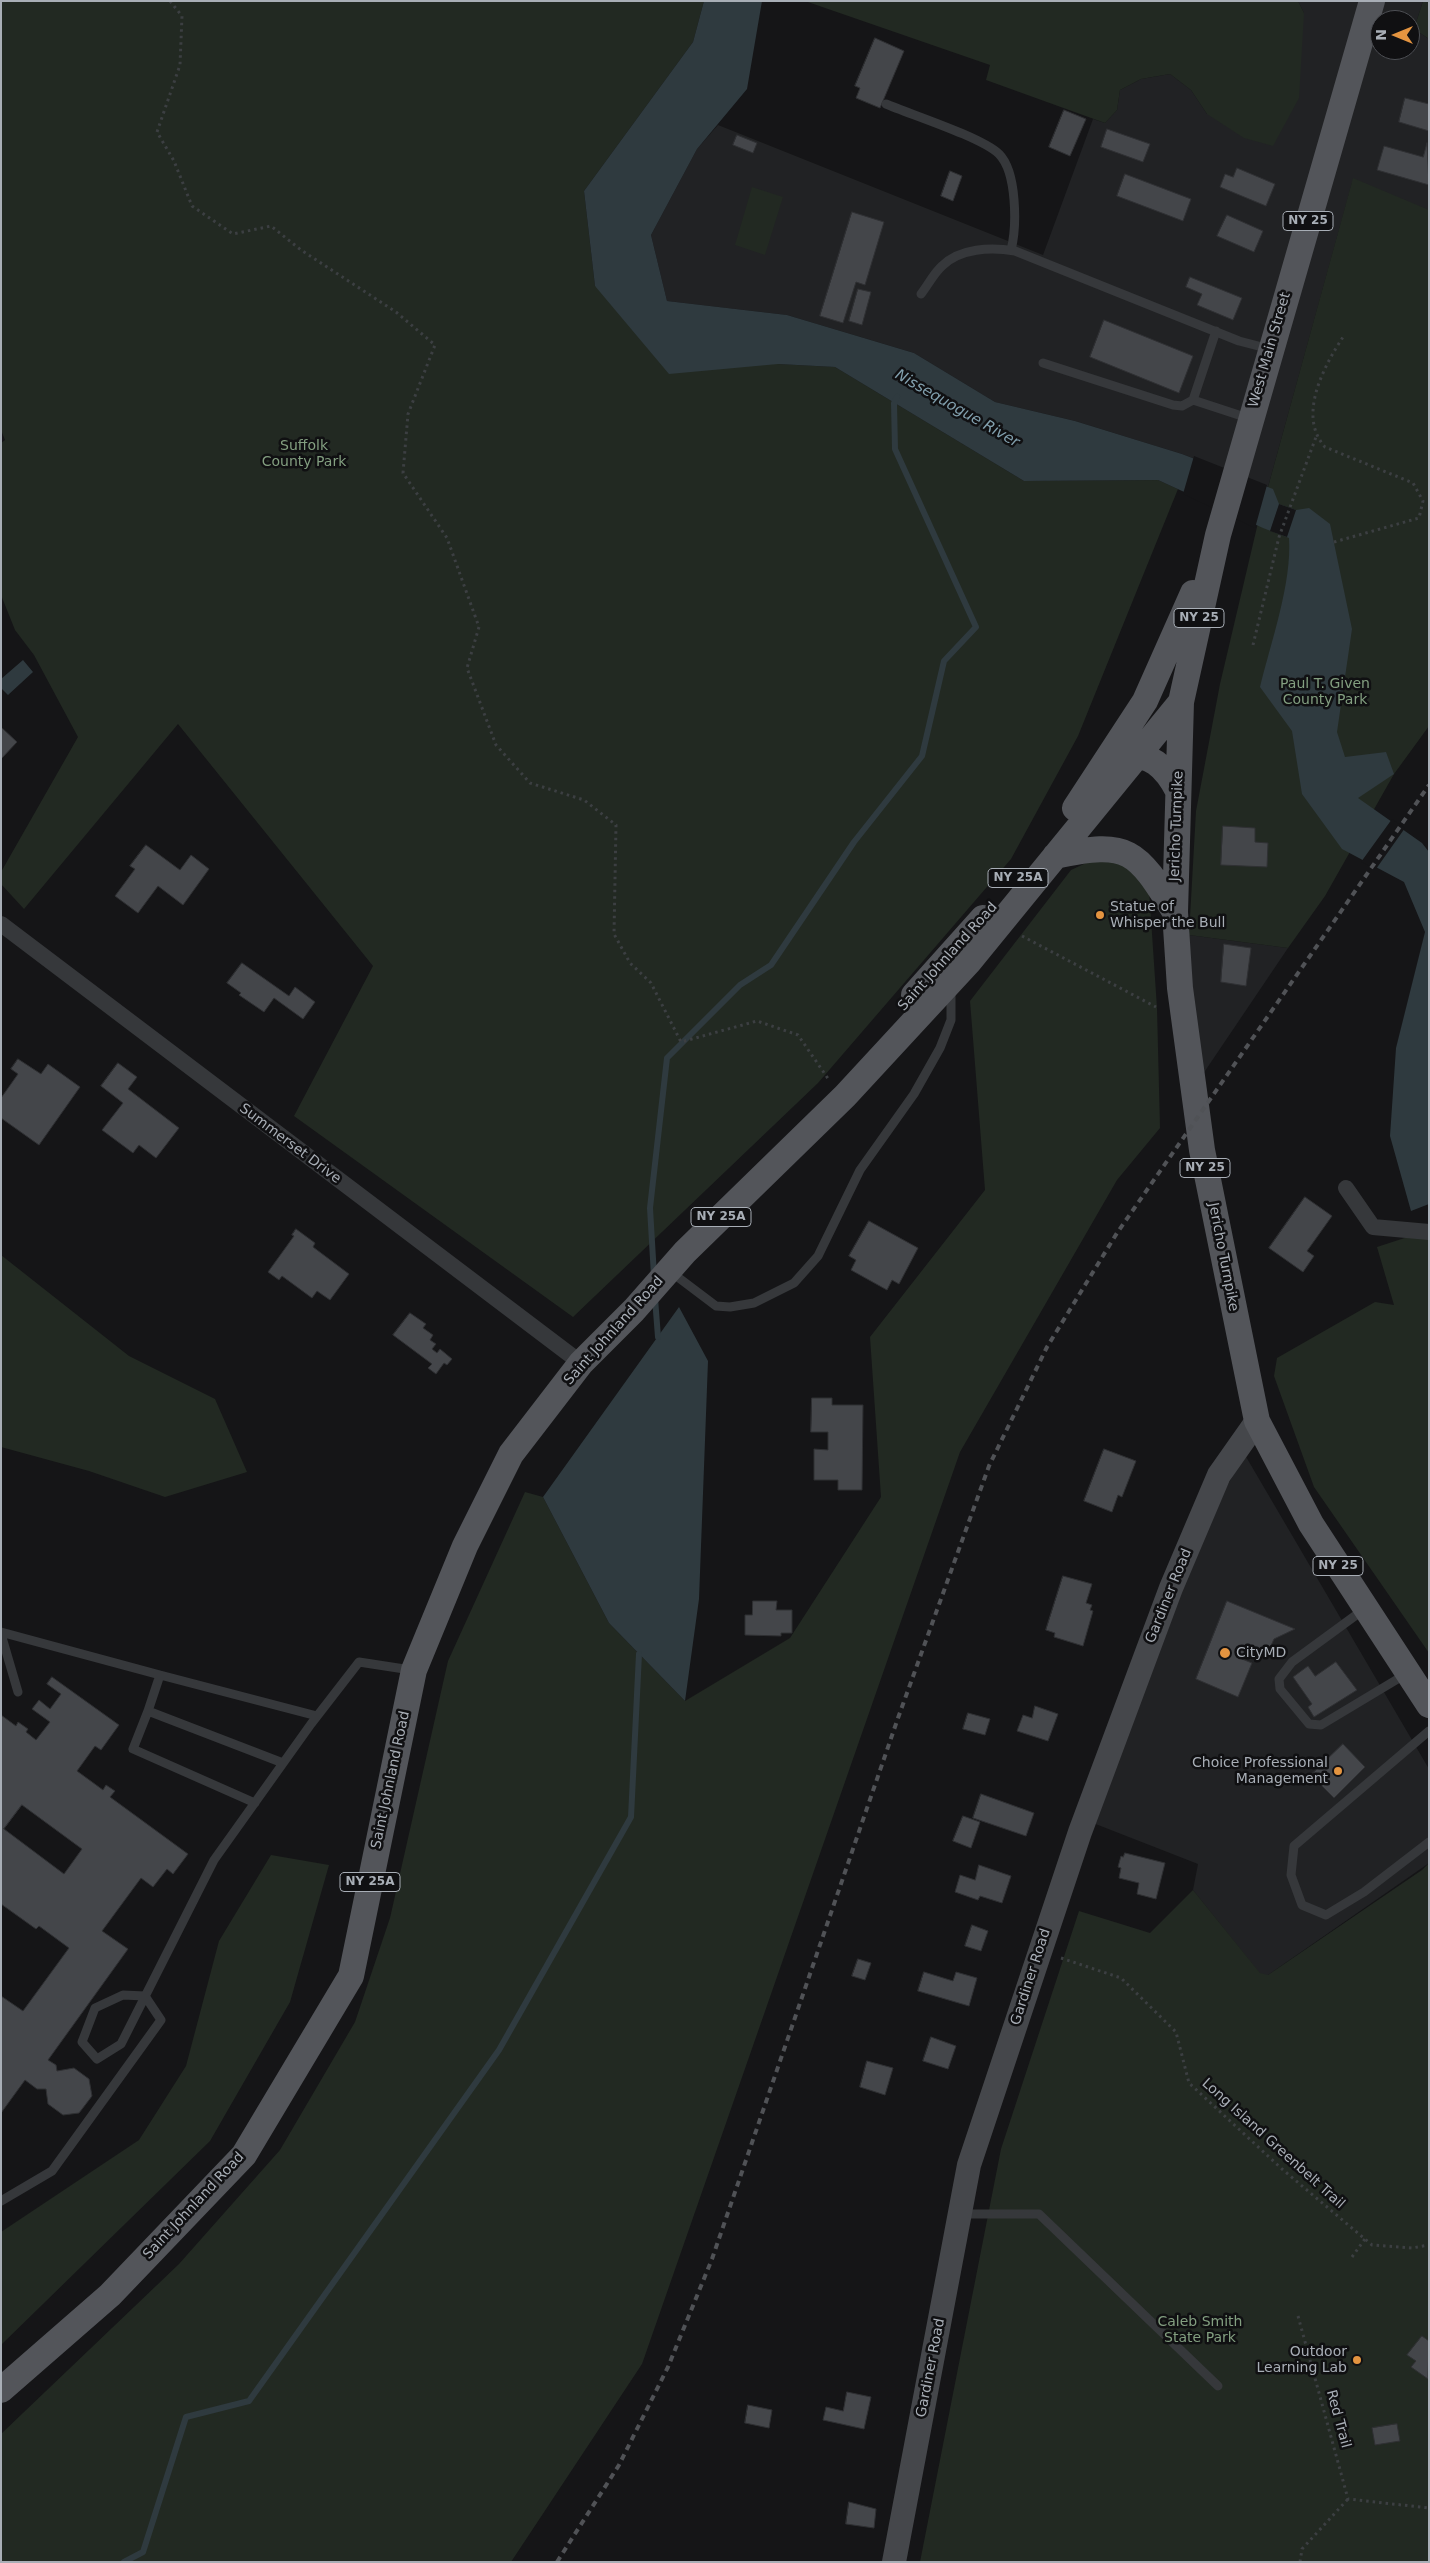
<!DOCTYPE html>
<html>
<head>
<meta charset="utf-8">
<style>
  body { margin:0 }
  #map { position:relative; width:1430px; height:2563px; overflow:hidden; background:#151517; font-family:"DejaVu Sans",sans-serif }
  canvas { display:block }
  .frame { position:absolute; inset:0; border:2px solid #a8aeb6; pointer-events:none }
  .north { position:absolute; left:1370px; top:10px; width:50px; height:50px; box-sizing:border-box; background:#101012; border:1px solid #4d4f54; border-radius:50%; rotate:270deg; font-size:14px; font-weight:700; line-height:20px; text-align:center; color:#a8aeb6 }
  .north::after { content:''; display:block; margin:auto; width:18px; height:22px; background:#e49440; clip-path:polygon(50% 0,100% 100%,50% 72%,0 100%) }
</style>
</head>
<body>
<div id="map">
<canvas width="1430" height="2563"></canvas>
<div class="frame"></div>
<div class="north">N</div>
</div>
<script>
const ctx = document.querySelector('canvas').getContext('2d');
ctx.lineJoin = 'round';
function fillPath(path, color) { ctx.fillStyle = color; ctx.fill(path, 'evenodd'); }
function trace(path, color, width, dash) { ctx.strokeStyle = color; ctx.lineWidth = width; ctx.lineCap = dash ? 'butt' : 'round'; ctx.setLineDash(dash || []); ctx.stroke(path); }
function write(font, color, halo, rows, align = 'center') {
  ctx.font = font + ' "DejaVu Sans",sans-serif'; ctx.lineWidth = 5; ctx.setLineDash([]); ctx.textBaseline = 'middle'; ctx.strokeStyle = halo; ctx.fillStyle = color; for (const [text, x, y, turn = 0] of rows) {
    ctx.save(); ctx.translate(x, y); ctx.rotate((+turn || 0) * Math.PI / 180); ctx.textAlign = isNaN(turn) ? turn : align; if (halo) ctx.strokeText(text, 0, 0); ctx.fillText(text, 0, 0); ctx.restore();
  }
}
const built = new Path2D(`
  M1298 1H1423L1414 29 1429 39V212L1352 183 1268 487 1182 454 1075 421 995 402 914 353 787 315 667 301 651 235 697 149 718 125 1043 255 1093 119 1105 123 1117 110 1120 90 1141 79 1170 74 1191 90 1207 114 1304 13ZM1380 20H1410V50H1380Z
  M1189 935 1288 948 1203 1074 1193 1001Z
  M1245 1455 1429 1769V1863L1268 1975H1261L1193 1890 1198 1864 1093 1823 1203 1527Z`);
const green = new Path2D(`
  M1 1H704L693 42 584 191 595 286 778 364 835 367 1024 481 1158 480 1178 489 1078 736 1011 859 818 1083 573 1317 294 1116 373 966 178 724 24 909 1 884V872L78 737 34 655 15 630 1 595V443L5 440 1 430Z
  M805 1H1298L1304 13 1299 98 1273 146 1244 138 1207 114 1191 90 1170 74 1141 79 1120 90 1117 110 1105 123 986 80 990 65Z
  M1423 1H1429V39L1414 29Z
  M1353 178 1429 210V726L1394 774 1325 896 1288 948 1189 935 1196 811 1220 684 1257 527Z
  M752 187 783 197 765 255 735 245Z
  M1101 856 1132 863 1149 889 1157 1008 1160 1128 1117 1180 960 1452 642 2364 511 2562H1V2434L179 2264 280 2150 355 2022 390 1918 448 1661 525 1492 543 1497 609 1623 685 1701 790 1638 881 1497 870 1337 985 1190 970 1001 1071 870Z
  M1429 1230V1653L1314 1487 1274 1376 1277 1358 1375 1302 1394 1305 1377 1247Z
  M1 1255 129 1356 215 1399 247 1472 165 1497 89 1471 1 1447Z
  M271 1855 329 1865 290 2002 210 2141 1 2345V2232L139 2140 186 2066 219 1941Z
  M1429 1863V2562H920L1001 2149 1079 1911 1150 1933 1193 1890 1260 1973 1268 1975 1422 1870Z`);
const water = new Path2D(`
  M704 1H762L747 89 697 149 651 235 667 301 787 315 914 353 995 402 1075 421 1182 454 1273 489 1279 504 1296 510 1309 508 1330 524 1352 629 1337 732 1345 757 1386 752 1394 774 1358 798 1422 843 1429 852V1204L1411 1211 1390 1136 1396 1048 1425 932 1404 882 1342 849 1302 794 1292 731 1260 687C1271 642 1292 583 1289 538L1263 528 1158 480 1024 481 835 367 778 364 669 374 595 286 584 191 693 42Z
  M23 660 33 672 8 695 1 688V679Z
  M679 1307 708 1361 699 1599 685 1701 609 1623 543 1497Z`);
const pier = new Path2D(`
  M1194 456 1267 485 1255 528 1183 494Z
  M1279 504 1296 510 1287 537 1270 531Z
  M1392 819 1405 828 1376 869 1361 862Z`);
const stream = new Path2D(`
  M654 1276 650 1208 667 1058 740 985 771 965 854 842 922 756 944 661 976 627 895 449 894 403 897 397
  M655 1298 658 1337
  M124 2562 143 2552 186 2417 249 2401 499 2050 631 1817 639 1654`);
const building = new Path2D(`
  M875 38 904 51 880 108 856 98 860 88 855 86Z
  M1405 98 1429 104V131L1399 122Z
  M1064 110 1086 119 1070 156 1049 147Z
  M1107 129 1150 144 1143 162 1101 147Z
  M737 135 757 143 753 153 733 145Z
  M1427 143 1429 185 1377 170 1384 146 1423 157Z
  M1237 168 1275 184 1266 206 1220 187 1225 174 1233 177Z
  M950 171 962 176 953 201 941 196Z
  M1125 174 1191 199 1183 221 1117 196Z
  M852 212 884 222 865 285 856 282 843 323 820 316Z
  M1227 215 1263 231 1254 252 1217 236Z
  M1190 277 1242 298 1233 320 1197 305 1202 294 1186 287Z
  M858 289 871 292 862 325 849 321Z
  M1104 320 1193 356 1179 393 1090 357Z
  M1 727 17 742 2 758H1Z
  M1223 826 1255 828V842L1268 843 1267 867 1221 865Z
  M146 845 180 870 191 855 209 869 183 905 158 886 138 913 115 896 135 869 130 866Z
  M1224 944 1251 948 1246 986 1221 982Z
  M242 963 289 996 295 987 315 1002 303 1019 274 998 264 1012 239 995 241 993 227 983Z
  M18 1059 41 1074 48 1064 80 1087 39 1145 1 1118V1098L18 1074 11 1069Z
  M118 1063 137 1077 128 1089 179 1128 156 1158 139 1145 133 1153 102 1130 123 1103 101 1086Z
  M1305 1197 1332 1216 1307 1251 1314 1256 1303 1272 1269 1248Z
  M869 1221 918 1248 899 1284 892 1280 887 1290 851 1270 856 1260 849 1256Z
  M296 1229 315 1243 313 1247 349 1274 330 1300 317 1291 312 1298 282 1276 279 1280 268 1272 294 1236 292 1235Z
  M410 1313 426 1324 423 1328 433 1335 430 1340 436 1344 432 1349 437 1353 440 1349 452 1359 447 1365 444 1363 436 1374 428 1368 432 1364 393 1335Z
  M812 1398H832V1405H863L862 1490H838V1480H814V1449L828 1450V1432H811Z
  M1104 1449 1136 1461 1122 1497 1118 1495 1112 1512 1084 1501Z
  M1063 1576 1092 1584 1086 1603 1092 1605 1090 1610 1093 1611 1083 1646 1054 1637 1055 1633 1046 1630Z
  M753 1601H777L776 1610H792V1633H781V1636L745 1635V1615H752Z
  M1227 1601 1295 1629 1274 1639 1266 1657 1246 1649 1242 1659 1252 1663 1238 1697 1196 1679Z
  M1336 1662 1357 1690 1314 1717 1308 1707 1312 1704 1293 1677 1308 1666 1315 1676Z
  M52 1677 119 1725 101 1750 95 1746 77 1771 103 1790 106 1785 115 1791 110 1797 188 1854 173 1874 167 1869 153 1887 141 1878 102 1931 128 1949 48 2060 56 2065 57 2071 74 2068 89 2079 92 2096 79 2113 63 2115 48 2104 46 2089H37L25 2080 1 2113V1996L23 2011 69 1948 39 1926 36 1929 1 1904V1715L16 1726 18 1722 28 1729 26 1732 36 1740 50 1722 32 1709 39 1700 50 1709 61 1694 47 1684ZM22 1805 82 1849 64 1874 4 1829Z
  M1035 1706 1058 1714 1048 1741 1017 1731 1023 1715 1032 1718Z
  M968 1713 990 1719 985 1735 963 1729Z
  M1343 1744 1365 1767 1334 1798 1311 1775Z
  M981 1794 1034 1813 1026 1836 973 1818Z
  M963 1816 980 1822 971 1848 953 1841Z
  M1125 1853 1165 1863 1156 1899 1137 1894 1139 1883 1119 1878 1121 1868 1118 1867 1121 1856 1123 1857Z
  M979 1865 1011 1876 1002 1903 980 1896 978 1900 955 1892 960 1875 975 1880Z
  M972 1925 988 1931 981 1951 965 1946Z
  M858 1959 871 1963 865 1980 852 1976Z
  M924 1972 953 1981 956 1972 977 1978 969 2006 918 1991Z
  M931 2037 956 2046 948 2069 923 2061Z
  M867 2061 893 2068 885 2095 860 2087Z
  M1422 2336 1429 2341 1428 2379 1411 2367 1416 2361 1407 2355Z
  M847 2392 871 2397 864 2429 823 2420 826 2407 843 2411Z
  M748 2405 772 2410 769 2428 745 2423Z
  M1397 2424 1400 2441 1375 2445 1372 2428Z
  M849 2502 876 2509 874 2528 846 2524Z`);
const path = new Path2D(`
  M170 1 182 16 180 65 157 132 174 161 192 206 233 234 271 226 301 250 396 312 435 345 408 414 403 473 447 538 479 627 467 668 496 745 530 783 584 800 616 825 614 934 630 963 651 983 681 1042 757 1021 798 1035 829 1080
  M1334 542 1419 518 1423 501 1413 483 1325 447C1297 416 1324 366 1343 337
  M1253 645 1279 537 1316 437
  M1022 936 1156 1007
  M1061 1958 1121 1978 1176 2032 1189 2083 1282 2169 1372 2245 1412 2248 1429 2245
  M1352 2257 1365 2239
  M1298 2316 1348 2499 1429 2508
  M1300 2562 1302 2549 1348 2499`);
const lane = new Path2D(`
  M886 104C912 115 981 137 999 154 1017 172 1017 226 1011 250
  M921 294C928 285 934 273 942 266 960 248 991 247 1015 251L1239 341 1270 349
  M1043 363 1173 405 1182 406 1193 400 1251 419
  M1193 400 1216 331
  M671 1272 716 1306 730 1307 754 1303 794 1283 818 1256 860 1170 914 1094 940 1048 951 1020V991
  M1363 1610 1292 1662 1279 1679 1280 1689 1309 1724 1321 1725 1406 1674
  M1 1632 160 1675 148 1711
  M1 1634 18 1692
  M160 1675 317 1716
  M1429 1731 1294 1846 1291 1875 1302 1905 1326 1915 1364 1892 1429 1842
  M255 1803 133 1749 148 1711 283 1763
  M1 2201 52 2171 161 2020 145 1996 123 1995 95 2008 82 2042 97 2059 121 2044 214 1860 311 1724 359 1662 411 1670
  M960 2214H1039L1218 2386`);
const street = new Path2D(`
  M1 924 581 1363
  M1346 1188 1373 1227 1429 1232`);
const secondary = new Path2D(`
  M894 2562 969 2165 1080 1832 1171 1588 1219 1475 1257 1421`);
const primary = new Path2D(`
  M1372 1 1218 535 1181 702 1175 912 1180 988 1202 1150 1257 1421 1311 1524 1429 1705
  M1121 755C1150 752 1166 767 1178 791
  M1075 808 1145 701 1193 593
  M1055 856C1130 840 1136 850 1175 912
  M914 995 983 918
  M1 2390 110 2295 244 2155 351 1976 414 1670 465 1546 511 1454 581 1363 634 1310 685 1252 845 1096 968 963 1181 702`);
const rail = new Path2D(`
  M557 2562 619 2465 668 2367 712 2259 898 1718 989 1466 1047 1347 1117 1233 1429 785`);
const markers = [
  [1100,915,5,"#e49440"],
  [1225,1653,6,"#e49440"],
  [1338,1771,5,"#e49440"],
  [1357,2360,5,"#e49440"]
];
const shields = [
  [1308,221,50],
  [1199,618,50],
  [1018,878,60],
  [1205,1168,50],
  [721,1217,60],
  [1338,1566,50],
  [370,1882,60]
];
const shieldNames = [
  ["NY 25",1308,221],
  ["NY 25",1199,618],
  ["NY 25A",1018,878],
  ["NY 25",1205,1168],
  ["NY 25A",721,1217],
  ["NY 25",1338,1566],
  ["NY 25A",370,1882]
];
const streetNames = [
  ["West Main Street",1270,350,-74],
  ["Jericho Turnpike",1177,826,-88],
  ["Saint Johnland Road",948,957,-48],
  ["Summerset Drive",290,1144,37],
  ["Jericho Turnpike",1223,1257,79],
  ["Saint Johnland Road",614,1331,-48],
  ["Gardiner Road",1169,1596,-68],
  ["Saint Johnland Road",391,1780,-78],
  ["Gardiner Road",1031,1977,-72],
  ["Long Island Greenbelt Trail",1273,2144,42],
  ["Saint Johnland Road",194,2206,-47],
  ["Gardiner Road",931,2368,-79],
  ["Red Trail",1338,2419,75]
];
const parkNames = [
  ["Suffolk",304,446],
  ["County Park",304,462],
  ["Paul T. Given",1325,684],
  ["County Park",1325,700],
  ["Caleb Smith",1200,2322],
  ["State Park",1200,2338]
];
const poiNames = [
  ["Statue of",1110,907],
  ["Whisper the Bull",1110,923],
  ["CityMD",1236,1653],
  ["Choice Professional",1328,1763,"right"],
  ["Management",1328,1779,"right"],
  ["Outdoor",1347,2352,"right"],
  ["Learning Lab",1347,2368,"right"]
];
const waterNames = [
  ["Nissequogue River",957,409,30]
];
fillPath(built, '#212224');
fillPath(green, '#222922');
fillPath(water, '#2f3a3f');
fillPath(pier, '#151517');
trace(stream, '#2f3a3f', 6);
fillPath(building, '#44464a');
trace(building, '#2f3033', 1);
trace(path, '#3c3f42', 3, [2.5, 4]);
trace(lane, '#36383b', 9);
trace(street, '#36383b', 16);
trace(secondary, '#45474b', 24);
trace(primary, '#53555a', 26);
trace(rail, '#505256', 4, [6, 5]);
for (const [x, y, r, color] of markers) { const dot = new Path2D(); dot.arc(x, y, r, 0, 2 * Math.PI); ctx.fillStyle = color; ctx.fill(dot); trace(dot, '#101012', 2); }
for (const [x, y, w] of shields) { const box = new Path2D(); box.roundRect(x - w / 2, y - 9.5, w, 19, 4); ctx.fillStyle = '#101012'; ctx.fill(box); trace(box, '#a8aeb6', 1); }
write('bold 12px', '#a8aeb6', null, shieldNames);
write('14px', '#a8aeb6', '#101012', streetNames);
write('14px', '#839f80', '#101012', parkNames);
write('14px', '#a8aeb6', '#101012', poiNames, 'left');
write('italic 15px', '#82a0ae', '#101012', waterNames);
</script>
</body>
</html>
